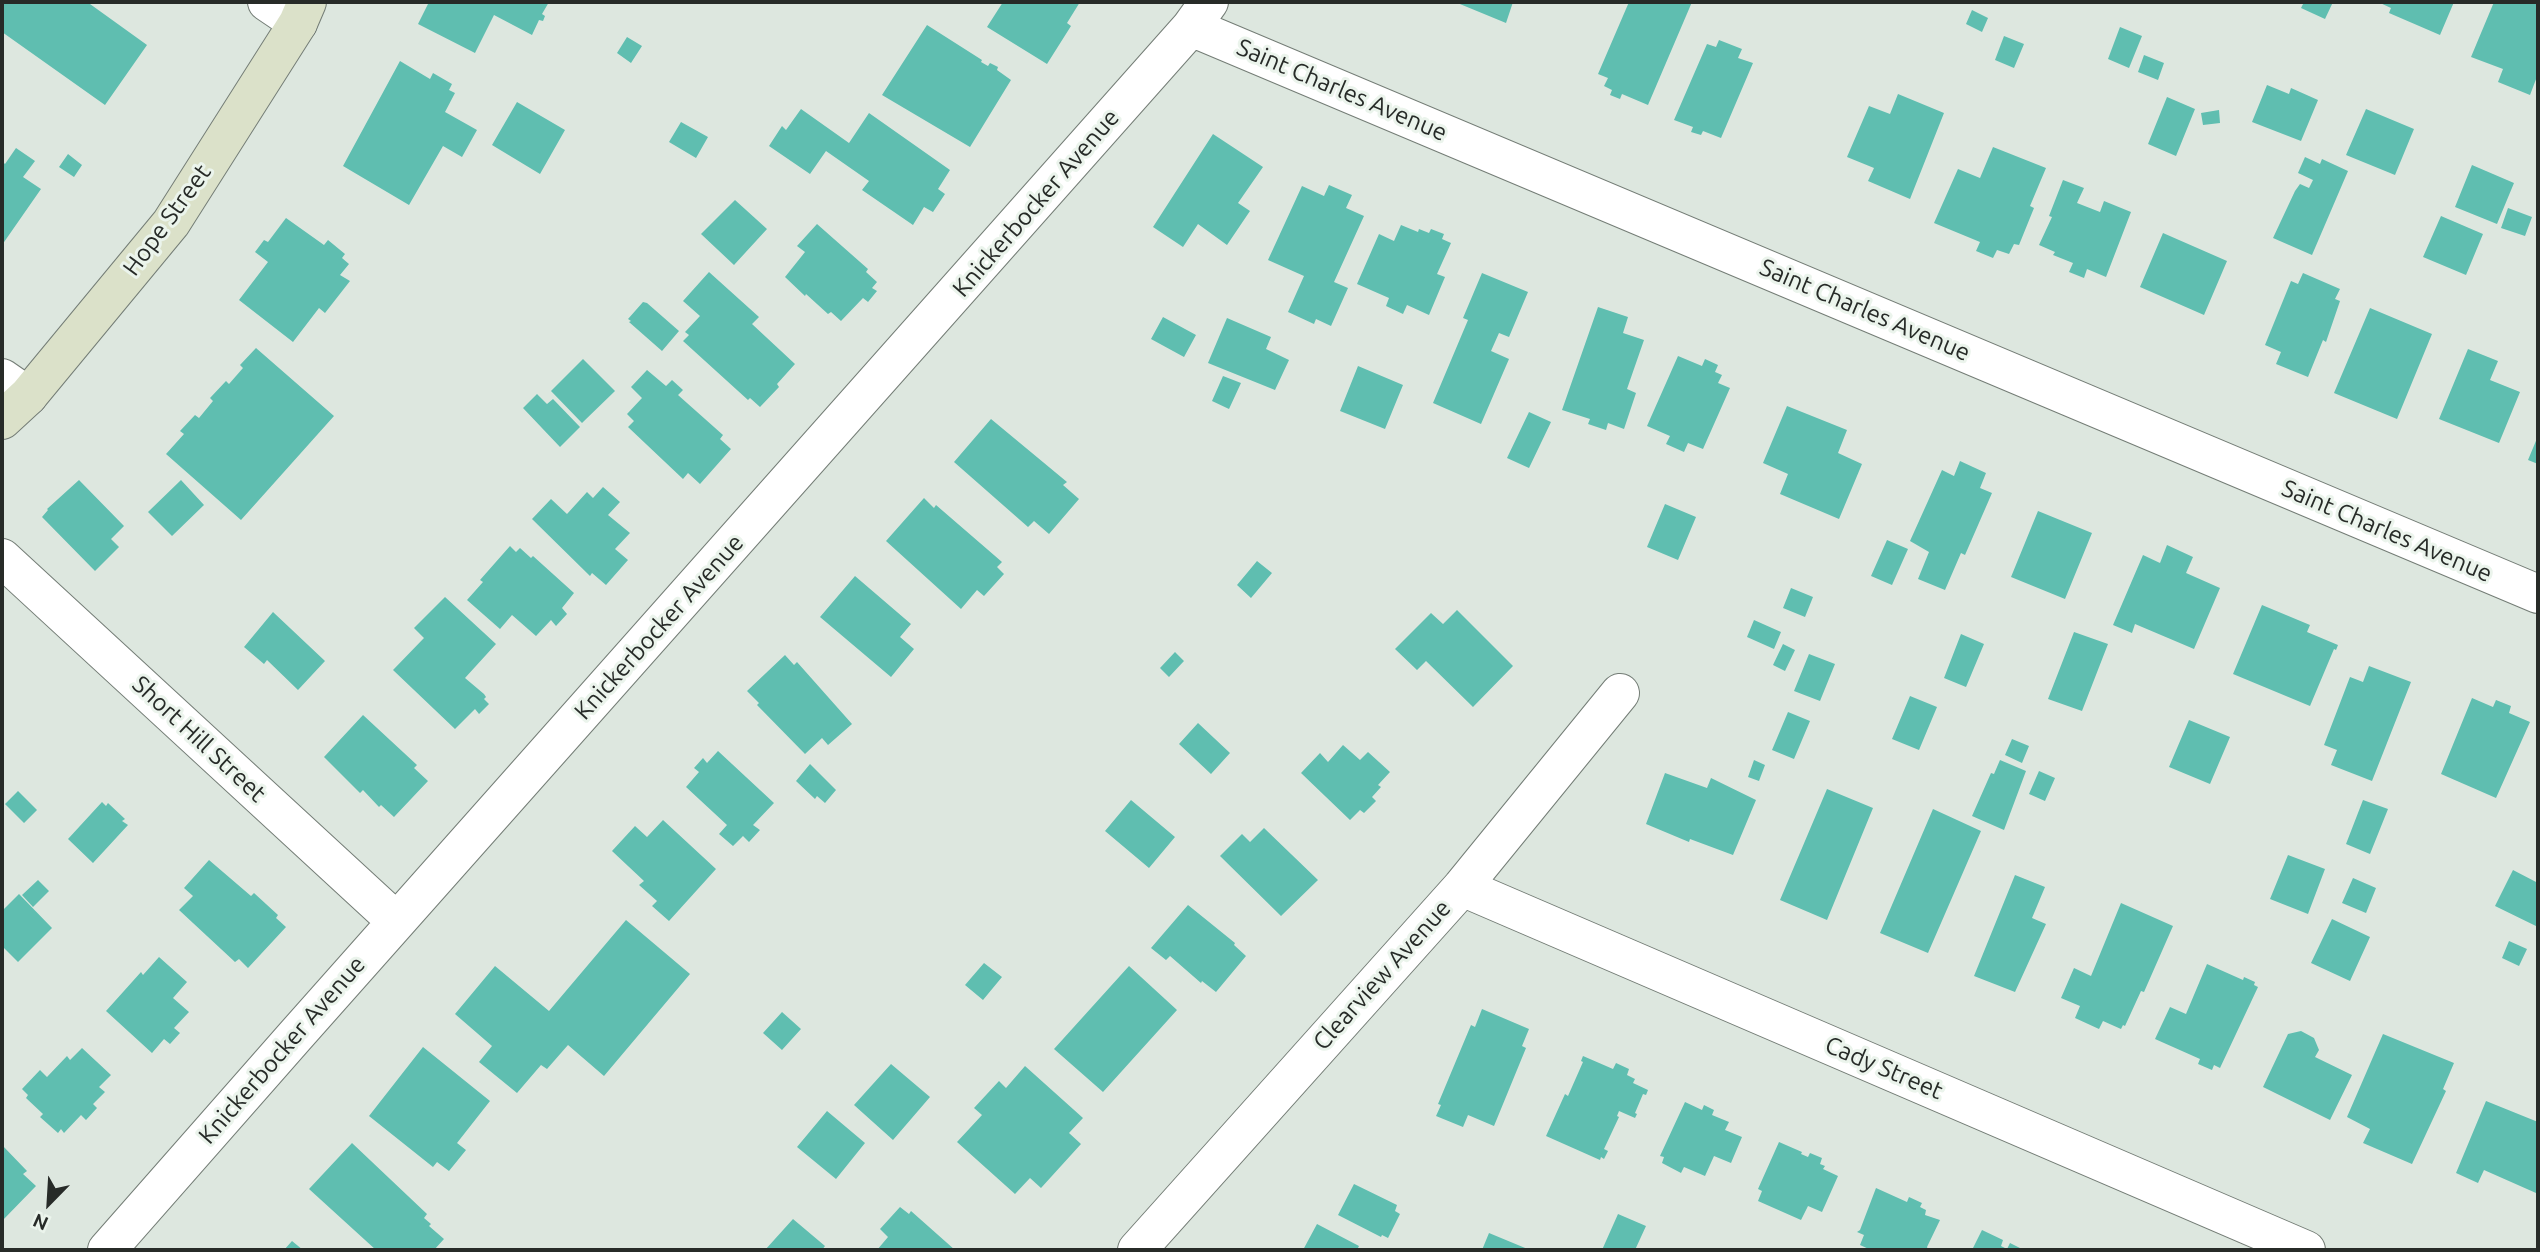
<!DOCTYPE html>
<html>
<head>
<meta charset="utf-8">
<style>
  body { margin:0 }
  #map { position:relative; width:2540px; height:1252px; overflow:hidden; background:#dde7df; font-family:Ubuntu,sans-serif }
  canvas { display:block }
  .frame { position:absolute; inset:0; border:4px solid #272b28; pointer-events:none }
  .north { position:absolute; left:14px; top:1168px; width:70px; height:70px; -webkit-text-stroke:5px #ebf4ec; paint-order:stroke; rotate:204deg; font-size:19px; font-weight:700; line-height:28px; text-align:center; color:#272b28 }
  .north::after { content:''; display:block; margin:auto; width:24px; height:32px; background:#272b28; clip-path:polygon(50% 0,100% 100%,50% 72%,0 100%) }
</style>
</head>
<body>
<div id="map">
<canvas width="2540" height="1252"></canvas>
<div class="frame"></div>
<div class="north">N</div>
</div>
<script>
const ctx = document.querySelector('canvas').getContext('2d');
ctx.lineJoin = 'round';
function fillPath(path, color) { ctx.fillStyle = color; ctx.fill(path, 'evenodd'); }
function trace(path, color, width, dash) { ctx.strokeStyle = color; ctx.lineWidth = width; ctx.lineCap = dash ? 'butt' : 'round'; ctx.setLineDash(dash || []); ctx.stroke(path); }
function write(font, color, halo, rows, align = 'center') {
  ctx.font = font + ' Ubuntu,sans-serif'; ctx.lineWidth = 6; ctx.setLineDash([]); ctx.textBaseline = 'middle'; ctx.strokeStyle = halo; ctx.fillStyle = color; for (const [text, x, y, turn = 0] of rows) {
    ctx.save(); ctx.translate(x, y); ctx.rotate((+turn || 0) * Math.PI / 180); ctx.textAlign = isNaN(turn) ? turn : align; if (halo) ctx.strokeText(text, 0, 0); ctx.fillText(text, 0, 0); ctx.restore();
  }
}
const building = new Path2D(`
  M2 2H92L90 4 147 45 105 105 2 32Z
  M429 2H549L542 14 545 16 543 21 539 20 532 35 494 15 475 53 418 24Z
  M1003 2H1080L1067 23 1071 26 1047 64 987 27Z
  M1455 2H1513L1506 23Z
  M1629 2H1692L1648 105 1622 94 1620 99 1610 95 1612 90 1604 86 1608 78 1598 74Z
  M2304 2H2333L2325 19 2301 8Z
  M2378 2H2454L2440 35 2389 13 2391 8Z
  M2494 2 2538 3V74L2530 95 2498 82 2503 69 2471 57Z
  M1972 10 1988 18 1982 32 1966 24Z
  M927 25 982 60 981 62 988 66 990 63 998 67 997 70 1011 80 970 147 882 95Z
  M2120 27 2142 36 2129 68 2108 59Z
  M2004 36 2024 44 2014 68 1995 60Z
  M627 37 642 46 631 63 617 53Z
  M1719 40 1742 49 1738 58 1753 63 1721 138 1703 131 1701 135 1691 132 1693 127 1674 120 1707 44 1716 47Z
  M2144 55 2164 63 2158 80 2138 72Z
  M400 61 430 79 433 73 452 84 449 90 455 93 445 112 477 130 462 157 443 146 409 205 343 166Z
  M2267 85 2289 94 2291 88 2318 100 2301 141 2252 122Z
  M1898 94 1944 113 1910 199 1868 181 1874 168 1847 157 1869 106 1890 114Z
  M2167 97 2195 109 2176 156 2148 144Z
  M517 102 565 130 540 174 492 145Z
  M801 109 849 143 869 113 950 170 938 189 945 194 933 212 924 207 913 225 862 190 869 181 826 151 810 174 769 146 782 126 786 130Z
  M2366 109 2414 129 2395 175 2346 155Z
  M2219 110 2220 123 2203 125 2201 113Z
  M681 122 708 137 696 158 669 142Z
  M1213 134 1263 167 1238 203 1250 211 1227 245 1198 224 1183 247 1153 227Z
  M1993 147 2046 168 2030 206 2034 208 2019 245 2014 244 2009 254 1997 250 1993 258 1976 251 1980 242 1934 223 1958 169 1980 178Z
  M16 148 35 161 23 177 41 189 2 245V161L5 164Z
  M68 154 82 165 74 177 59 167Z
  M2305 157 2320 164 2322 159 2348 171 2312 255 2273 238 2295 191 2300 184 2309 188 2313 180 2298 173Z
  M2472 165 2514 183 2497 224 2455 207Z
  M2063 180 2084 188 2077 203 2100 212 2104 201 2131 212 2106 277 2087 269 2084 278 2069 272 2073 263 2053 255 2055 252 2039 245 2052 217 2049 216Z
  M1329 185 1352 195 1346 208 1364 216 1334 282 1348 288 1331 326 1316 319 1314 324 1288 312 1304 276 1268 260 1302 186 1324 196Z
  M735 200 767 229 734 265 701 234Z
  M2508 208 2532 217 2525 236 2501 228Z
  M2441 216 2483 234 2466 275 2423 257Z
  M286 218 324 245 328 240 345 254 342 258 349 264 340 275 350 281 325 313 319 308 293 342 239 300 268 262 255 252 264 240 268 242Z
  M817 224 868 269 866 272 877 282 872 288 877 291 868 302 863 298 841 321 831 312 828 314 806 294 805 296 785 277 805 252 797 246Z
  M1401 225 1418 232 1419 229 1429 233 1431 229 1444 234 1442 239 1451 243 1437 274 1445 277 1429 315 1407 305 1403 314 1386 306 1389 298 1357 284 1379 234 1394 241Z
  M2163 233 2227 261 2204 315 2140 287Z
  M709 272 759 317 752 324 795 364 777 384 779 387 760 407 750 398 748 400 683 341 689 335 685 332 700 316 683 301Z
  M1482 273 1528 292 1509 337 1499 333 1491 351 1509 359 1481 424 1433 403 1468 320 1463 318Z
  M2303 273 2340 289 2335 299 2340 301 2326 342 2323 340 2308 377 2276 364 2281 352 2265 345 2291 281 2298 284Z
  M643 302 647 303 679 331 662 351 629 322 631 321 628 319Z
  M1598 307 1628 317 1623 333 1644 340 1627 389 1636 393 1624 429 1608 423 1606 430 1588 424 1590 419 1562 410Z
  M2370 308 2432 334 2397 419 2334 393Z
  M1163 317 1196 335 1184 357 1151 339Z
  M1227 318 1271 337 1266 349 1289 360 1275 390 1208 363Z
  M256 348 334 416 241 520 166 454 184 434 180 431 195 415 199 418 213 401 210 398 226 381 229 384 243 368 240 365Z
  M2468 349 2498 361 2490 380 2520 392 2499 443 2439 419Z
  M1678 356 1702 366 1705 359 1718 365 1715 372 1722 375 1718 383 1730 388 1703 449 1688 443 1684 452 1666 444 1670 436 1647 426Z
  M583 359 615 391 582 423 551 391Z
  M1358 366 1403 385 1385 429 1340 411Z
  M647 370 666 386 672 380 683 390 678 395 723 435 720 439 731 449 700 484 688 473 683 479 628 427 634 421 627 414 642 398 631 387Z
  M1223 376 1241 383 1229 409 1212 401Z
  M537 394 547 404 553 399 580 427 560 447 523 408Z
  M1787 406 1847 430 1838 453 1862 464 1839 519 1780 494 1788 474 1763 463Z
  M1529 412 1551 422 1529 468 1507 458Z
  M991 419 1067 482 1063 485 1079 499 1049 534 1034 521 1028 527 954 462Z
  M2538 436V464L2528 460Z
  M1960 461 1986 473 1980 488 1992 493 1965 555 1961 553 1945 590 1918 579 1929 552 1910 541 1942 470 1954 476Z
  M79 480 124 526 111 539 119 547 95 571 42 517 48 510 47 509Z
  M181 480 204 505 172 536 148 512Z
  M603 487 620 502 608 515 630 533 615 549 628 560 606 585 592 573 590 576 532 519 551 499 567 514 587 492 593 498Z
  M924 498 934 508 936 505 1002 562 997 567 1004 574 984 596 977 590 961 609 886 541Z
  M1665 504 1696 517 1678 560 1647 547Z
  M2038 511 2092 533 2065 599 2011 577Z
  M1887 540 1908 549 1892 585 1871 576Z
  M2167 545 2193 557 2186 573 2220 588 2194 649 2135 624 2132 633 2113 625 2143 555 2160 563Z
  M510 546 516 552 520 548 531 558 533 556 574 593 562 608 567 614 556 626 551 620 536 636 512 615 500 629 467 600 483 582 480 580Z
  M1257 561 1272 573 1251 598 1237 585Z
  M855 576 911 624 900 637 914 649 891 677 820 617Z
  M1791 588 1813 597 1805 617 1783 608Z
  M445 597 496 644 465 678 484 694 486 697 484 699 489 704 479 714 475 709 455 729 393 670 424 638 414 628Z
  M2262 605 2310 625 2307 632 2338 645 2336 650 2334 649 2310 706 2233 674Z
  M1457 610 1513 666 1473 707 1426 661 1417 670 1395 649 1431 613 1443 624Z
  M273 612 325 661 298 690 267 660 264 664 244 647Z
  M1754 620 1781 632 1774 649 1747 637Z
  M2074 632 2108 644 2082 711 2048 699Z
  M1961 634 1984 644 1966 687 1944 678Z
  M1783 644 1795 650 1785 671 1773 665Z
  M1175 652 1184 661 1169 677 1160 668Z
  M1809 654 1835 664 1820 701 1794 691Z
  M785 655 794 665 797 662 852 724 828 745 822 738 805 754 757 705 759 703 747 691Z
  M2369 666 2411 682 2372 781 2331 765 2337 750 2324 745 2350 677 2363 682Z
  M1910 696 1937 707 1919 750 1892 739Z
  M2472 698 2493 707 2496 700 2511 706 2509 713 2530 722 2496 798 2441 774Z
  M1788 712 1810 721 1794 759 1772 750Z
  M363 715 417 765 414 768 428 781 394 817 381 805 379 807 363 790 360 793 324 757Z
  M2189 720 2230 737 2210 784 2169 767Z
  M1198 723 1230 753 1211 774 1179 744Z
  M2012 739 2029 746 2022 763 2005 755Z
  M1343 745 1360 760 1368 752 1390 772 1378 785 1381 787 1372 797 1376 801 1364 813 1360 810 1350 820 1301 773 1320 753 1328 762Z
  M718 751 774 803 753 825 760 830 749 842 743 836 733 846 719 834 727 825 686 787 699 772 694 768 703 758 707 763Z
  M1754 760 1765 765 1759 781 1748 777Z
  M2000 760 2026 771 2004 830 1972 816 1991 773 1994 774Z
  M810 764 836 790 825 803 817 796 815 799 796 781Z
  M2039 771 2055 778 2045 801 2029 794Z
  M1665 773 1707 788 1711 778 1756 800 1733 855 1690 839 1689 842 1646 824Z
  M1827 789 1873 808 1827 920 1780 900Z
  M18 791 37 810 24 823 5 804Z
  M1131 800 1175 837 1149 868 1105 831Z
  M2363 800 2388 809 2370 854 2346 844Z
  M102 802 106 806 108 803 125 819 122 821 128 825 93 863 68 839Z
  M1933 809 1981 831 1928 953 1880 933Z
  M663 820 716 869 669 921 652 906 657 901 639 885 644 881 612 851 635 826 647 837Z
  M1264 828 1318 880 1281 916 1220 856 1242 834 1250 842Z
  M2288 855 2325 869 2308 914 2270 899Z
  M209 860 251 896 254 893 278 915 276 918 286 927 248 968 239 959 235 962 179 910 193 896 184 888Z
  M2513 870 2538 883V927L2495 906Z
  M2015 875 2045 887 2032 918 2046 924 2015 992 1974 976Z
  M2353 878 2376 888 2366 913 2342 903Z
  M38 880 49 891 33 907 22 895Z
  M19 894 52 928 18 962 2 946V911Z
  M2121 903 2173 926 2144 992 2141 991 2125 1026 2123 1025 2121 1029 2103 1021 2099 1029 2075 1018 2080 1006 2061 998 2074 968 2091 976Z
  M1188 905 1235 943 1234 945 1246 956 1216 992 1202 981 1201 983 1170 956 1166 960 1151 948Z
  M2332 919 2370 937 2350 981 2311 963Z
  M626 920 690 974 604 1076 568 1045 547 1069 541 1065 517 1093 479 1062 492 1046 455 1014 495 966 549 1011Z
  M2509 941 2527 949 2519 966 2502 958Z
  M159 957 187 982 173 998 189 1012 174 1028 180 1033 170 1044 164 1039 152 1053 106 1011 141 972 143 975Z
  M984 963 1002 977 983 1000 965 985Z
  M2207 964 2243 980 2244 977 2255 982 2254 985 2258 987 2220 1068 2214 1065 2212 1070 2198 1064 2200 1059 2155 1039 2170 1007 2186 1014Z
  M1129 966 1177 1010 1103 1092 1054 1049Z
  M1482 1009 1529 1029 1522 1046 1526 1048 1494 1126 1468 1115 1463 1127 1436 1116 1441 1105 1438 1104 1471 1025 1475 1027Z
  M782 1012 801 1029 782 1050 763 1033Z
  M2301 1031 2314 1038 2319 1050 2315 1057 2352 1075 2330 1120 2263 1087 2288 1034Z
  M2383 1034 2454 1063 2443 1089 2446 1091 2412 1164 2363 1143 2370 1129 2347 1117Z
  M423 1047 490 1101 457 1143 466 1150 449 1171 437 1162 433 1167 369 1116Z
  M82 1048 111 1075 99 1087 105 1092 93 1104 97 1108 86 1120 81 1115 64 1133 61 1129 58 1133 40 1117 43 1114 26 1098 28 1095 22 1089 40 1070 47 1077 67 1056 70 1060Z
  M1583 1056 1613 1069 1616 1063 1629 1069 1627 1075 1635 1079 1633 1083 1648 1090 1646 1095 1643 1094 1635 1113 1637 1114 1635 1118 1619 1111 1617 1116 1619 1117 1604 1149 1608 1151 1604 1159 1601 1157 1600 1160 1546 1136 1565 1094 1568 1096 1583 1062 1581 1061Z
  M891 1064 930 1097 893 1140 854 1105Z
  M1025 1066 1083 1118 1069 1133 1081 1144 1041 1188 1030 1178 1015 1194 957 1142 982 1115 974 1108 999 1081 1006 1088Z
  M2486 1101 2538 1122V1187L2536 1193 2484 1170 2478 1183 2456 1173Z
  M1685 1102 1702 1110 1704 1105 1714 1110 1712 1115 1729 1122 1725 1130 1742 1137 1731 1163 1714 1156 1705 1176 1684 1167 1681 1173 1662 1163 1664 1157 1660 1156Z
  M827 1111 865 1143 836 1179 797 1147Z
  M1779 1142 1802 1152 1801 1154 1808 1157 1810 1153 1822 1158 1820 1164 1825 1166 1823 1169 1838 1176 1822 1212 1808 1206 1801 1220 1758 1201 1762 1191 1758 1189Z
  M352 1143 427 1214 424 1218 431 1224 429 1226 444 1239 434 1250H376L309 1189Z
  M2 1145 27 1171 23 1174 36 1186 2 1221Z
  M1354 1184 1397 1205 1395 1211 1400 1214 1388 1238 1382 1235 1381 1237 1338 1215Z
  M1876 1188 1907 1202 1909 1197 1922 1203 1920 1207 1926 1210 1925 1215 1940 1220 1927 1247 1928 1250H1871L1860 1245 1864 1235 1857 1232 1860 1230Z
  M900 1207 909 1214 911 1211 955 1250H877L888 1237 880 1229Z
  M1618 1214 1646 1226 1635 1250H1602Z
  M793 1219 825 1246 822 1250H765Z
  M1317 1224 1359 1246 1357 1250H1303Z
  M1982 1230 2003 1240 2001 1246 2007 1249 2010 1243 2024 1250H1972Z
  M1489 1233 1530 1250H1482Z
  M292 1241 303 1250H284Z`);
const street = new Path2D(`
  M267 2 298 23
  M1191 27 2538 594
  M2 378 28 396
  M2 558 396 921
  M1462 887 2306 1250
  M107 1250C466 840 831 435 1191 27L1209 2
  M1137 1250 1462 887 1620 693`);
const secondary = new Path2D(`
  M2 420 28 396 171 223 298 23 307 2`);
const streetNames = [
  ["Saint Charles Avenue",1342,90,23],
  ["Knickerbocker Avenue",1036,203,-49],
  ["Hope Street",167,220,-54],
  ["Saint Charles Avenue",1865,310,23],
  ["Saint Charles Avenue",2387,531,23],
  ["Knickerbocker Avenue",659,627,-48],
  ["Short Hill Street",199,739,43],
  ["Clearview Avenue",1382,975,-48],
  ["Knickerbocker Avenue",282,1050,-49],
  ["Cady Street",1884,1068,23]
];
fillPath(building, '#5fbeb0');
trace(street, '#747d76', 40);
trace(secondary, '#747d76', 40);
trace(street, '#fff', 38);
trace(secondary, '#dbe1c9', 38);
write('24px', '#272b28', '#ebf4ec', streetNames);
</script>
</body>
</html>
